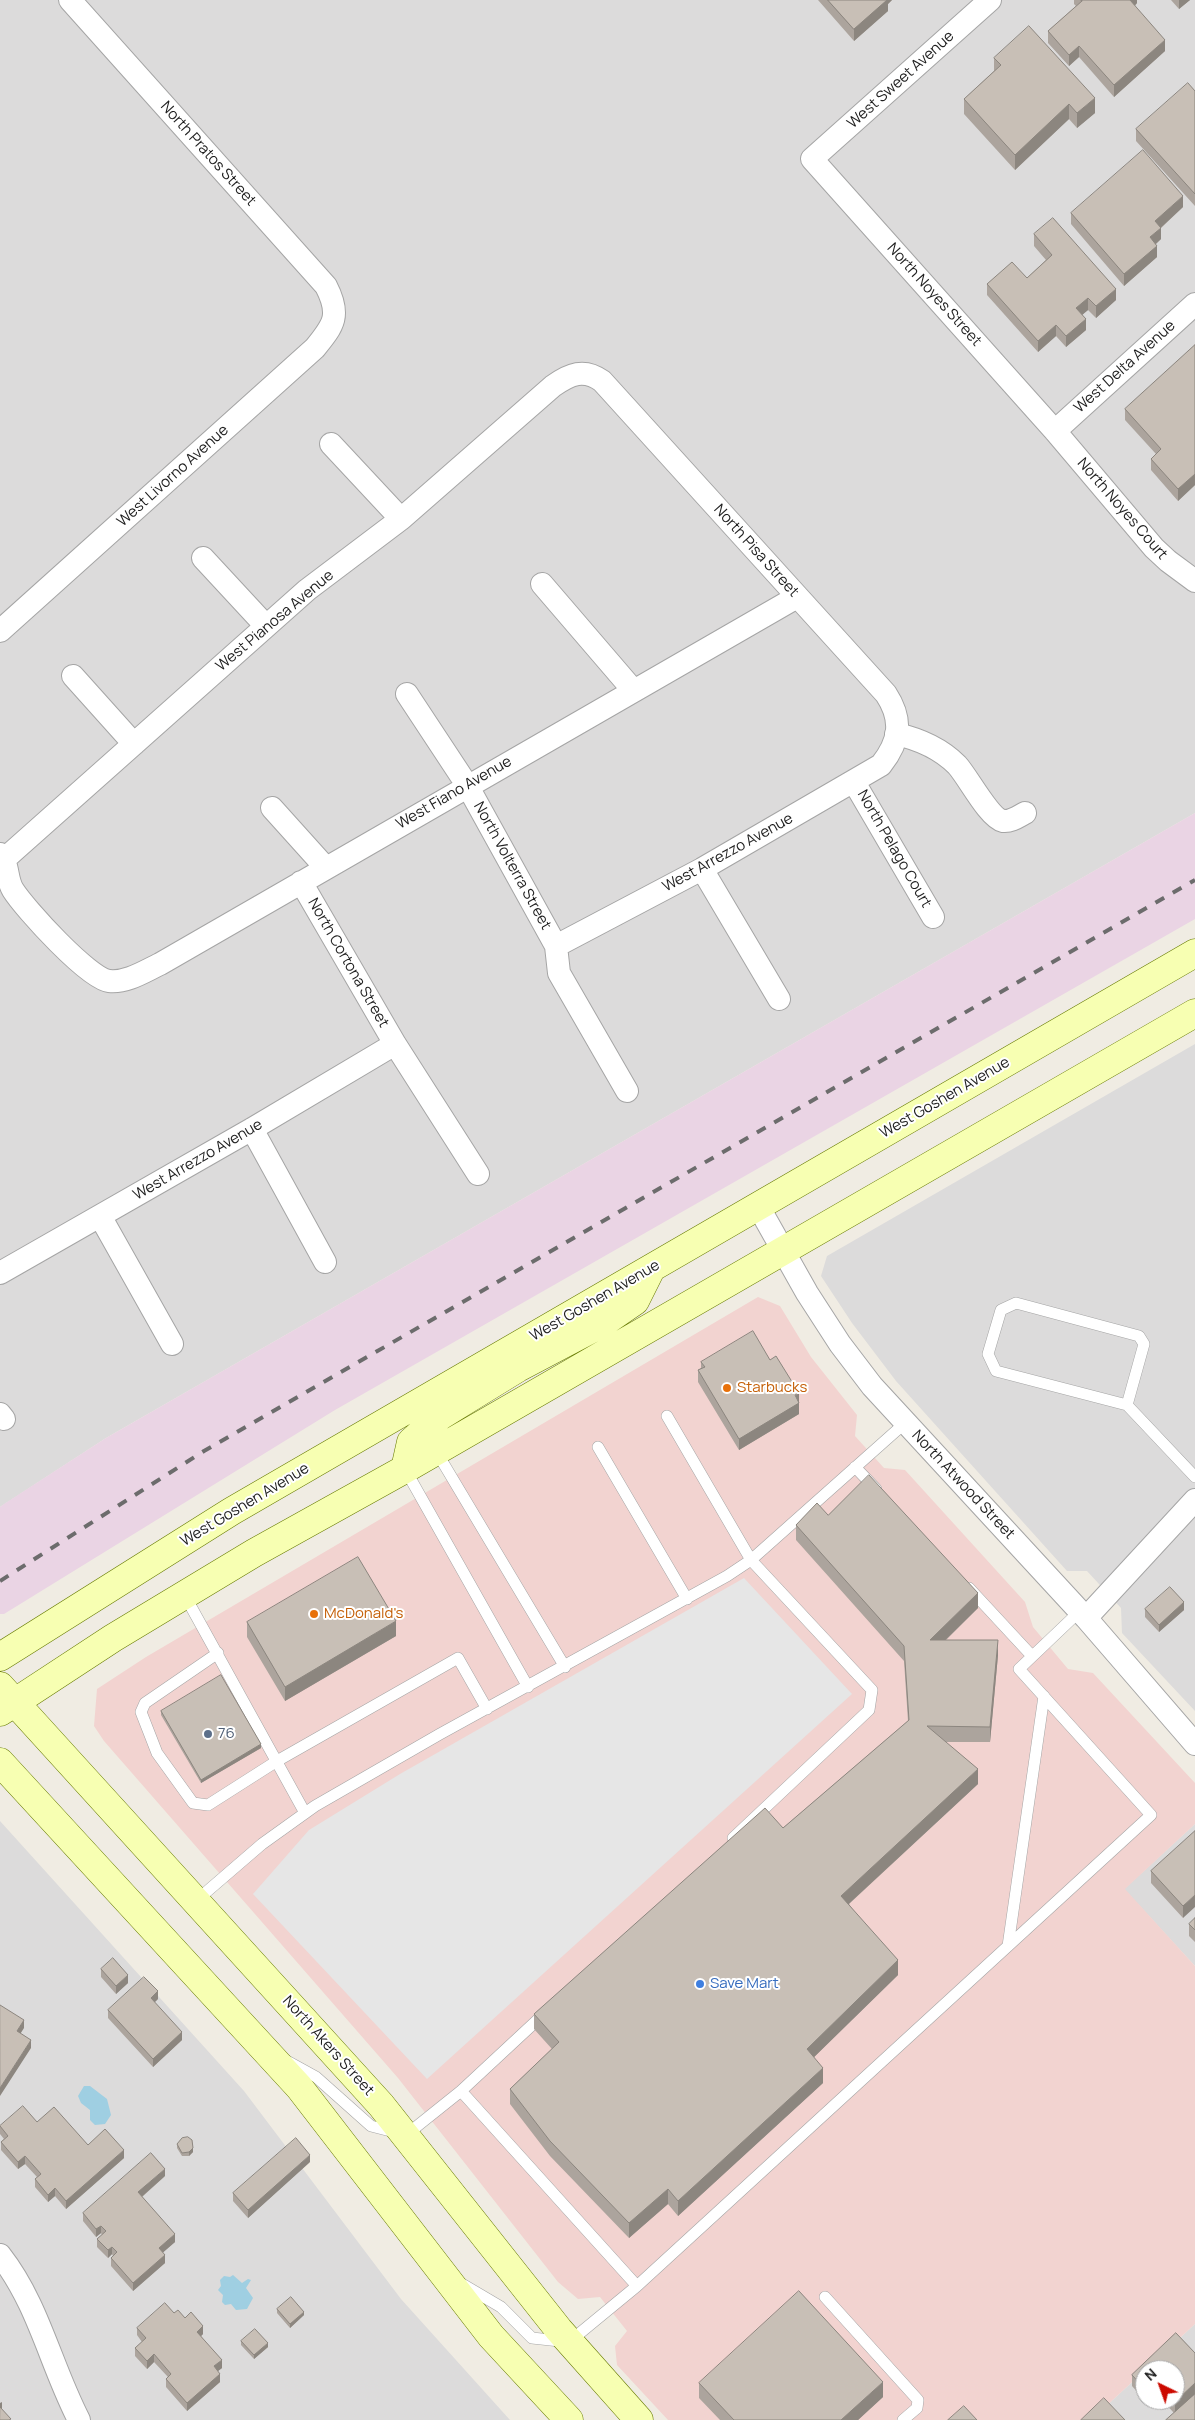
<!DOCTYPE html>
<html>
<head>
<meta charset="utf-8">
<style>
  body { margin:0 }
  #map { position:relative; width:1195px; height:2420px; overflow:hidden; background:#f0ece3; font-family:Manrope,sans-serif }
  canvas { display:block }
  .north { position:absolute; left:1135px; top:2360px; width:50px; height:50px; box-sizing:border-box; background:#fff; border:1px solid #a5a5a5; border-radius:50%; rotate:318deg; font-size:14px; font-weight:700; line-height:20px; text-align:center; color:#1e1e1e }
  .north::after { content:''; display:block; margin:auto; width:18px; height:22px; background:#cc0a00; clip-path:polygon(50% 0,100% 100%,50% 72%,0 100%) }
</style>
</head>
<body>
<div id="map">
<canvas width="1195" height="2420"></canvas>
<div class="north">N</div>
</div>
<script>
const ctx = document.querySelector('canvas').getContext('2d');
ctx.lineJoin = 'round';
function fillPath(path, color) { ctx.fillStyle = color; ctx.fill(path, 'evenodd'); }
function trace(path, color, width, dash) { ctx.strokeStyle = color; ctx.lineWidth = width; ctx.lineCap = dash ? 'butt' : 'round'; ctx.setLineDash(dash || []); ctx.stroke(path); }
function write(font, color, halo, rows, align = 'center') {
  ctx.font = font + ' Manrope,sans-serif'; ctx.lineWidth = 4; ctx.setLineDash([]); ctx.textBaseline = 'middle'; ctx.strokeStyle = halo; ctx.fillStyle = color; for (const [text, x, y, turn = 0] of rows) {
    ctx.save(); ctx.translate(x, y); ctx.rotate((+turn || 0) * Math.PI / 180); ctx.textAlign = isNaN(turn) ? turn : align; if (halo) ctx.strokeText(text, 0, 0); ctx.fillText(text, 0, 0); ctx.restore();
  }
}
const residential = new Path2D(`
  M0 0H1195V813L106 1438 0 1507Z
  M1195 1044V1711L1122 1633 1121 1608 1087 1571H1067L896 1381 852 1323 821 1276 827 1256Z
  M0 1821 244 2091 401 2299 510 2420H0Z
  M1195 1824V1966L1124 1889Z
  M1195 2324V2420H1091ZM1145 2370H1175V2400H1145Z`);
const commercial = new Path2D(`
  M758 1297 780 1306 811 1357 857 1415 855 1436 884 1468 905 1470 1025 1602 1033 1627 1068 1669 1093 1673 1195 1783V1824L1125 1889 1195 1966V2324L1091 2420H668L617 2365 615 2346 627 2331 600 2297 578 2299 558 2282 398 2078 104 1741 94 1726 97 1689 146 1657Z`);
const industrial = new Path2D(`
  M1195 813V919L335 1410 4 1614H0V1507L4 1504 106 1438Z`);
const parking = new Path2D(`
  M744 1578 852 1694 427 2079 253 1894 309 1830 400 1774Z`);
const water = new Path2D(`
  M84 2086H90L107 2099 111 2115 105 2124 95 2125 90 2120V2110L81 2103 78 2096Z
  M233 2275 242 2283 248 2279 251 2280 246 2288 253 2298 247 2309 236 2310 231 2304 225 2305 222 2302 223 2295 218 2290 221 2286 220 2280 224 2276 230 2277Z`);
const lane = new Path2D(`
  M1127 1405 1144 1344 1139 1336 1016 1303 1001 1310 988 1354 996 1371 1127 1405 1195 1477
  M667 1416 751 1560 872 1690 869 1710 733 1838
  M598 1447 687 1599
  M436 1451 565 1667
  M855 1467 876 1489
  M405 1469 528 1687
  M969 1588 1032 1656
  M184 1594 305 1813
  M218 1653 145 1703 141 1712 157 1753 193 1803 208 1805 277 1761 458 1658 487 1709
  M197 1900 262 1844 315 1806 440 1734 727 1576 751 1560 905 1423
  M1008 1946 1044 1696
  M287 2061 316 2077 371 2126 406 2135 461 2091 546 2012
  M461 2091 637 2286
  M462 2284 501 2307 532 2338 569 2342 637 2286 1151 1815 1019 1669 1080 1611
  M825 2297 918 2400 917 2408 903 2420`);
const street = new Path2D(`
  M990 0 812 159 1055 431 1154 548 1168 561 1195 581
  M1055 431 1195 304
  M331 444 401 519
  M203 558 266 626
  M542 584 633 690
  M0 631 315 348C334 325 341 315 326 286L70 0
  M73 676 134 744
  M407 694 467 785 556 946 559 973 627 1091
  M896 734C919 739 940 748 957 765 968 777 989 818 1003 821 1011 822 1019 816 1025 813
  M854 782 933 917
  M272 808 326 868
  M0 854C9 864 6 879 13 890 25 909 89 979 109 981 127 983 145 971 160 964L797 597
  M0 863 307 590 401 519 553 386C570 374 584 368 602 381L886 694C903 720 900 741 881 765L702 869 556 946
  M702 869 779 999
  M301 882 395 1044 478 1174
  M252 1129 325 1262
  M758 1206 807 1293 840 1344 872 1386 1086 1618 1195 1744
  M100 1216 172 1344
  M0 1273 252 1129 395 1044
  M0 1414 4 1419
  M1086 1618 1195 1500
  M0 2255C39 2305 50 2364 79 2420`);
const secondary = new Path2D(`
  M405 1469 411 1442 440 1416 518 1368 603 1323 635 1301 651 1269
  M0 1657 232 1511 1195 953
  M0 1686 381 2105 559 2330 639 2420
  M0 1712 113 1638 254 1553 405 1469 1195 1013
  M0 1762 299 2087 491 2336 569 2420`);
const rail = new Path2D(`
  M0 1581 204 1451 1195 880`);
const wall = new Path2D(`
  M818 0H892L888 4V11L854 41Z
  M1074 0H1137V3L1135 6 1165 51 1114 97 1079 57 1069 66 1048 43V31L1076 6 1074 4Z
  M1171 0H1190L1179 9Z
  M994 58 1095 113 1077 128 1069 119 1015 170 964 114V99L994 71Z
  M1195 91V206L1136 141V129Z
  M1183 207 1161 228V239L1156 244 1157 257 1124 286 1071 224V213Z
  M1034 234 1116 300 1096 318 1088 310 1082 315 1086 330 1066 347 1056 336 1038 352 987 295V284L1027 278 1046 260 1034 246Z
  M1195 345V485L1178 501 1151 470V459L1156 454 1125 420V409Z
  M770 1360 799 1402V1414L739 1450 698 1382V1370L701 1368V1362Z
  M828 1515 978 1608 946 1640 998 1655 990 1742H945L978 1784 849 1904 898 1975 814 2057 823 2083 678 2216 668 2204 629 2238 550 2156 510 2104V2089L552 2049 534 2029V2014L783 1828 908 1721 904 1661 796 1540V1525Z
  M1145 1609 1184 1610 1159 1632 1145 1617Z
  M247 1622 396 1636 285 1701 247 1637Z
  M161 1711 261 1748 201 1783 161 1715Z
  M1195 1831 1183 1918 1151 1883V1871Z
  M1195 1918V1942L1189 1936V1924Z
  M101 1969 128 1983 116 1994 101 1977Z
  M158 1999 154 2002 182 2040 153 2067 108 2018V2010Z
  M37 2122 88 2145 124 2158 66 2209 55 2196 48 2202 35 2187V2179L37 2177 25 2164 18 2169 1 2150V2142L4 2139 0 2134V2126Z
  M177 2144 193 2152 189 2156H182L177 2148Z
  M310 2162 248 2218 233 2201V2193Z
  M165 2176 142 2197 175 2242 163 2252 165 2263 133 2291 111 2266V2258L113 2256 112 2254 108 2258 97 2247V2239L102 2235 101 2233 96 2237 83 2221V2213Z
  M277 2309 304 2315 290 2328 277 2313Z
  M174 2313 185 2318 203 2334 201 2336 222 2368 218 2371 220 2382 187 2411 166 2387V2379L168 2377 154 2362 147 2369 135 2356V2348L142 2342 137 2335V2328Z
  M1176 2333 1195 2353V2420H1166L1174 2413 1162 2400H1175V2370H1145V2400H1152L1148 2404 1132 2386V2375Z
  M241 2341 268 2347 254 2359 241 2345Z
  M699 2383 883 2397 858 2420H720L699 2398Z`);
const shadedWall = new Path2D(`
  M885 0H892L888 4V11L854 41V29Z
  M1129 0H1137V3L1129 11Z
  M1179 0H1190L1179 9Z
  M1165 40V51L1114 97V85Z
  M1079 46V57L1069 66V55Z
  M1095 98V113L1077 128V113Z
  M1069 104V119L1015 170V155Z
  M1183 196V207L1155 233V221Z
  M1161 228V239L1150 249V237Z
  M1157 246V257L1124 286V274Z
  M1116 289V300L1096 318V306Z
  M1088 298V310L1076 320V308Z
  M1086 319V330L1066 347V336Z
  M1056 325V336L1038 352V341Z
  M1195 474V485L1178 501V489Z
  M799 1393V1414L739 1450V1439Z
  M978 1593V1608L930 1655V1640Z
  M1184 1602V1610L1159 1632V1625Z
  M396 1621V1636L285 1701V1687Z
  M998 1640V1655L990 1742V1727Z
  M261 1744V1748L201 1783V1780Z
  M978 1769V1784L841 1911V1896Z
  M1195 1895V1907L1183 1918V1906Z
  M898 1960V1975L807 2064V2049Z
  M128 1975V1983L116 1994V1986Z
  M158 1991V1999L151 2006V1998Z
  M24 2020V2028L17 2039V2031Z
  M182 2032V2040L153 2067V2059Z
  M31 2040V2048L0 2096V2088Z
  M823 2068V2083L678 2216V2201Z
  M193 2148V2152L189 2156V2152Z
  M124 2150V2158L66 2209V2201Z
  M310 2155V2162L248 2218V2210Z
  M25 2156V2164L18 2169V2162Z
  M165 2169V2176L138 2200V2192Z
  M55 2188V2196L48 2202V2195Z
  M668 2189V2204L629 2238V2223Z
  M101 2226V2233L96 2237V2229Z
  M175 2234V2242L159 2256V2248Z
  M112 2247V2254L108 2258V2250Z
  M165 2255V2263L133 2291V2283Z
  M304 2312V2315L290 2328V2324Z
  M203 2326V2334L197 2340V2332Z
  M268 2343V2347L254 2359V2355Z
  M154 2354V2362L147 2369V2361Z
  M222 2360V2368L214 2374V2366Z
  M220 2374V2382L187 2411V2403Z
  M883 2382V2397L858 2420H841Z
  M1195 2383V2395L1175 2414V2402Z
  M1148 2400H1152L1148 2404Z
  M2 2402V2409L0 2411V2403Z`);
const building = new Path2D(`
  M828 0H887L854 29Z
  M1081 0H1130L1165 40 1114 85 1079 46 1069 55 1048 31 1082 1Z
  M1029 26 1095 98 1077 113 1069 104 1015 155 964 99 1001 65 994 58Z
  M1188 83 1195 91V194L1136 129Z
  M1143 150 1183 196 1155 221 1161 228 1150 237 1157 246 1124 274 1071 213Z
  M1053 218 1116 289 1096 306 1088 298 1076 308 1086 319 1066 336 1056 325 1038 341 987 284 1012 262 1027 278 1052 255 1034 234Z
  M1195 345V474L1178 489 1151 459 1161 449 1125 409Z
  M753 1331 770 1360 776 1356 799 1393 795 1395 799 1403 739 1439 698 1370 705 1367 701 1362Z
  M869 1475 978 1593 930 1640H998L990 1727 927 1726 978 1769 841 1896 898 1960 807 2049 823 2068 678 2201 668 2189 629 2223 550 2141 510 2089 559 2042 534 2014 765 1808 783 1828 909 1720 904 1646 796 1525 817 1503 828 1515Z
  M358 1557 396 1621 285 1687 247 1622Z
  M1170 1587 1184 1602 1159 1625 1145 1609Z
  M221 1675 261 1744 201 1780 161 1711Z
  M1195 1831V1895L1183 1906 1151 1871Z
  M1195 1918V1930L1189 1924Z
  M113 1958 128 1975 116 1986 101 1969Z
  M144 1977 158 1991 151 1998 182 2032 153 2059 108 2010Z
  M0 2005 24 2020 17 2031 31 2040 0 2088Z
  M23 2106 37 2122 54 2107 88 2145 105 2129 124 2150 66 2201 55 2188 48 2195 35 2179 41 2174 25 2156 18 2162 1 2142 8 2136 0 2126Z
  M188 2137 192 2140 193 2148 189 2152 182 2153 177 2144 182 2138Z
  M296 2138 310 2155 248 2210 233 2193Z
  M151 2153 165 2169 138 2192 175 2234 159 2248 165 2255 133 2283 111 2258 117 2252 112 2247 108 2250 97 2239 106 2231 101 2226 96 2229 83 2213Z
  M799 2291 883 2382 841 2420H734L699 2383Z
  M291 2297 304 2312 290 2324 277 2309Z
  M165 2303 174 2313 178 2310 185 2318 191 2312 203 2326 197 2332 222 2360 214 2366 220 2374 187 2403 166 2379 171 2374 154 2354 147 2361 135 2348 146 2338 137 2328Z
  M255 2329 268 2343 254 2355 241 2341Z
  M1176 2333 1195 2353V2383L1175 2402 1173 2400H1175V2370H1145V2389L1132 2375Z
  M1195 2394V2420H1166Z
  M1104 2398 1125 2420H1081Z
  M964 2406 977 2420H948Z
  M0 2407 11 2419 9 2420H0Z`);
const markers = [
  [727,1388,5,"#e8710a"],
  [314,1614,5,"#e8710a"],
  [208,1734,5,"#5c6f8a"],
  [700,1984,5,"#3f7fe0"]
];
const streetNames = [
  ["West Sweet Avenue",901,80,-42],
  ["North Pratos Street",208,154,48],
  ["North Noyes Street",934,295,48],
  ["West Delta Avenue",1125,367,-42],
  ["West Livorno Avenue",173,476,-42],
  ["North Noyes Court",1122,509,49],
  ["North Pisa Street",756,551,48],
  ["West Pianosa Avenue",275,621,-40],
  ["West Fiano Avenue",454,793,-30],
  ["North Pelago Court",894,849,60],
  ["West Arrezzo Avenue",728,853,-29],
  ["North Volterra Street",512,866,61],
  ["North Cortona Street",348,963,60],
  ["West Goshen Avenue",945,1098,-30],
  ["West Arrezzo Avenue",198,1160,-30],
  ["West Goshen Avenue",595,1301,-30],
  ["North Atwood Street",963,1485,47],
  ["West Goshen Avenue",245,1505,-31],
  ["North Akers Street",328,2046,48]
];
const foodNames = [
  ["Starbucks",737,1388],
  ["McDonald's",324,1614]
];
const serviceNames = [
  ["76",218,1734]
];
const shopNames = [
  ["Save Mart",710,1984]
];
fillPath(residential, '#dcdbdb');
fillPath(commercial, '#f2d3d0');
fillPath(industrial, '#ead4e4');
fillPath(parking, '#e6e6e6');
fillPath(water, '#9fcfe2');
trace(lane, '#a5a5a5', 12);
trace(street, '#a5a5a5', 24);
trace(secondary, '#667a00', 29);
trace(lane, '#fff', 11);
trace(street, '#fff', 22);
trace(secondary, '#f7ffb2', 28);
trace(rail, '#6c6c6c', 4, [10, 10]);
fillPath(wall, '#aca49d');
fillPath(shadedWall, '#8c867f');
fillPath(building, '#c8bfb6');
trace(building, '#8c867f', 1);
for (const [x, y, r, color] of markers) { const dot = new Path2D(); dot.arc(x, y, r, 0, 2 * Math.PI); ctx.fillStyle = color; ctx.fill(dot); trace(dot, '#fff', 2); }
write('15px', '#1e1e1e', '#fff', streetNames);
write('15px', '#c56008', '#fff', foodNames, 'left');
write('15px', '#4e5e75', '#fff', serviceNames, 'left');
write('15px', '#366cbe', '#fff', shopNames, 'left');
</script>
</body>
</html>
